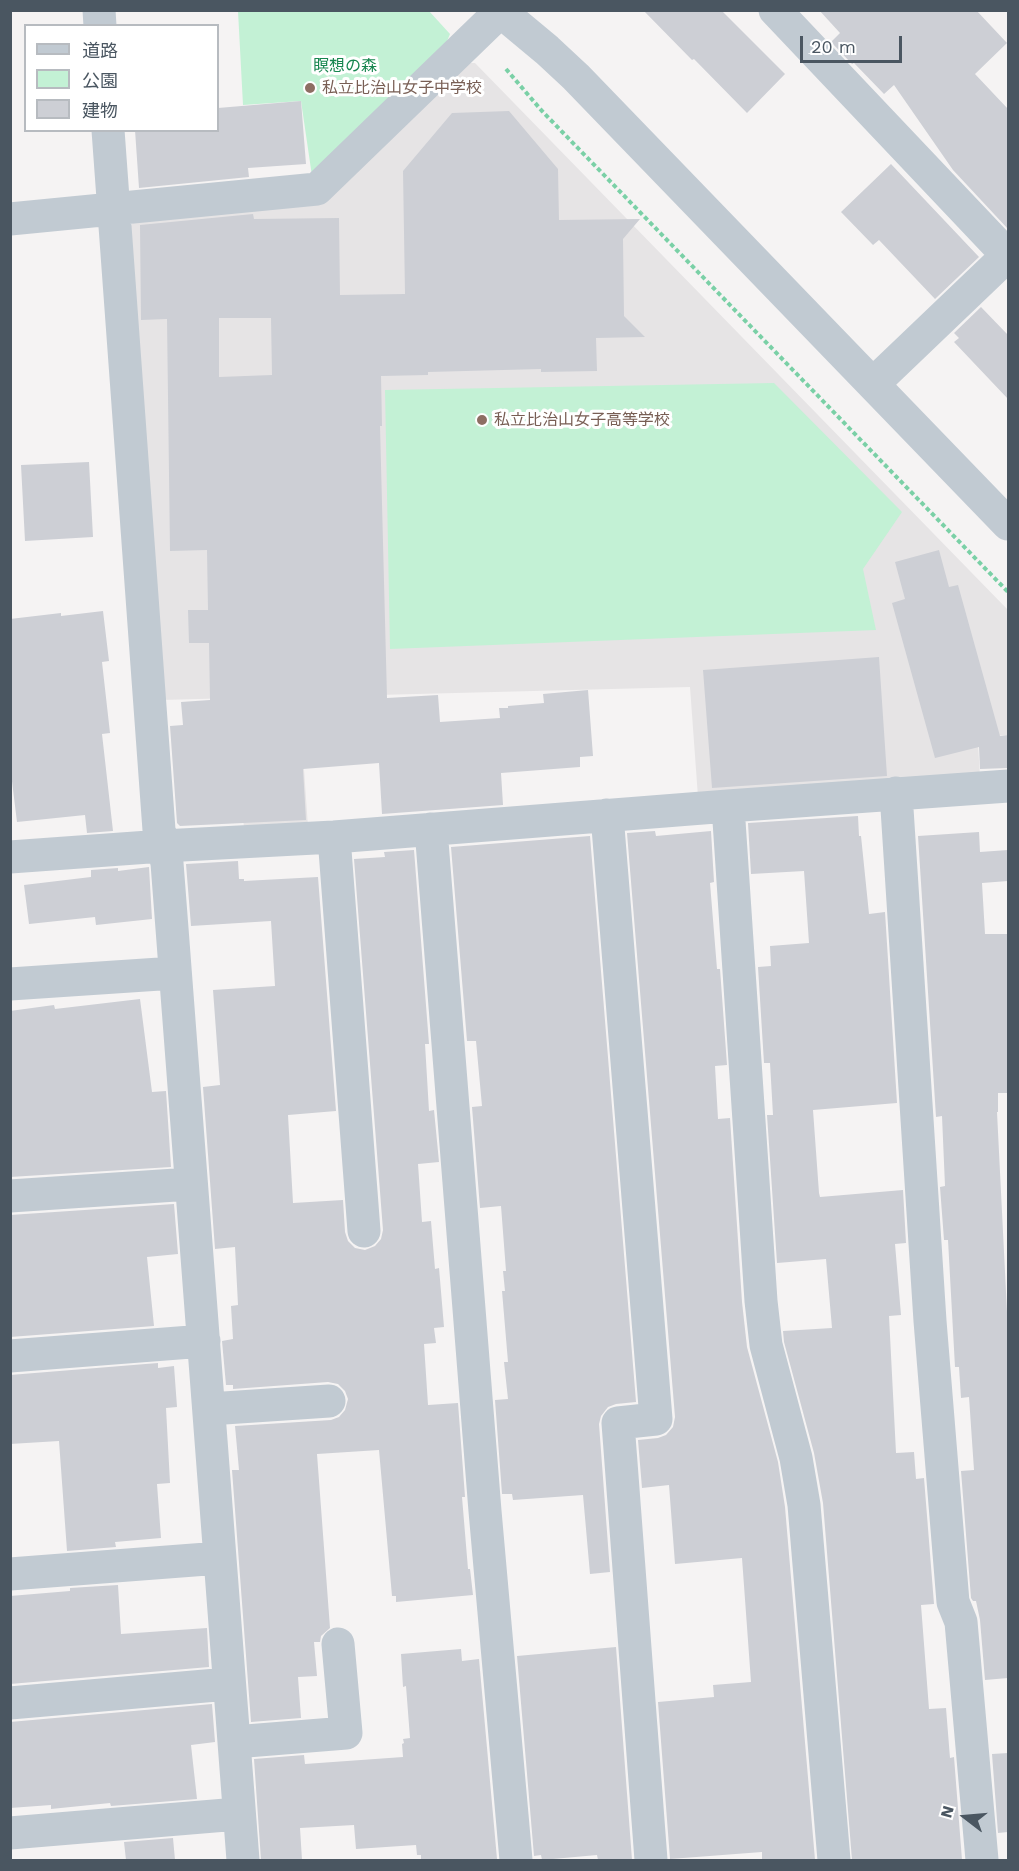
<!DOCTYPE html>
<html>
<head>
<meta charset="utf-8">
<style>
  body { margin:0 }
  #map { position:relative; width:1019px; height:1871px; overflow:hidden; background:#f5f3f3; font-family:"Work Sans","Noto Sans JP",sans-serif }
  canvas { display:block }
  .frame { position:absolute; inset:0; border:12px solid #4a5661; pointer-events:none }
  .legend { position:absolute; left:24px; top:24px; width:195px; height:108px; box-sizing:border-box; background:#fff; border:2px solid #b7bbc0; margin:0; padding:8px 10px; list-style:none; font-size:18px; color:#4a5661 }
  .legend li { display:flex; align-items:center; gap:12px; height:30px }
  .legend b { width:30px; border:2px solid #b7bbc0 }
  .north { position:absolute; left:935px; top:1787px; width:60px; height:60px; -webkit-text-stroke:4px #fff; paint-order:stroke; rotate:286deg; font-size:16px; font-weight:700; line-height:24px; text-align:center; color:#4a5661 }
  .north::after { content:''; display:block; margin:auto; width:21px; height:27px; background:#4a5661; clip-path:polygon(50% 0,100% 100%,50% 72%,0 100%) }
  .scale { position:absolute; left:800px; top:36px; width:102px; height:27px; box-sizing:border-box; border:3px solid #4a5661; border-top:0; padding-left:8px; font-size:18px; line-height:21px; white-space:nowrap; color:#4a5661; -webkit-text-stroke:4px #fff; paint-order:stroke }
</style>
</head>
<body>
<div id="map">
<canvas width="1019" height="1871"></canvas>
<div class="frame"></div>
<ul class="legend">
<li><b style="height:8px;background:#c1cad2"></b>道路</li>
<li><b style="height:16px;background:#c3f1d5"></b>公園</li>
<li><b style="height:16px;background:#cdcfd5"></b>建物</li>
</ul>
<div class="north">N</div>
<div class="scale">20 m</div>
</div>
<script>
const ctx = document.querySelector('canvas').getContext('2d');
ctx.lineJoin = 'round';
function fillPath(path, color) { ctx.fillStyle = color; ctx.fill(path, 'evenodd'); }
function trace(path, color, width, dash) { ctx.strokeStyle = color; ctx.lineWidth = width; ctx.lineCap = dash ? 'butt' : 'round'; ctx.setLineDash(dash || []); ctx.stroke(path); }
function write(font, color, halo, rows, align = 'center') {
  ctx.font = font + ' "Work Sans","Noto Sans JP",sans-serif'; ctx.lineWidth = 6; ctx.setLineDash([]); ctx.textBaseline = 'middle'; ctx.strokeStyle = halo; ctx.fillStyle = color; for (const [text, x, y, turn = 0] of rows) {
    ctx.save(); ctx.translate(x, y); ctx.rotate((+turn || 0) * Math.PI / 180); ctx.textAlign = isNaN(turn) ? turn : align; if (halo) ctx.strokeText(text, 0, 0); ctx.fillText(text, 0, 0); ctx.restore();
  }
}
const education = new Path2D(`
  M467 63H475L1008 610V735L988 736 978 744 980 777 698 797 690 687 299 697 308 827 244 830 236 698 161 700 128 230 137 217 322 203Z`);
const green = new Path2D(`
  M238 11H429L450 34 445 46 312 176 301 101 243 105Z
  M774 383 902 512 863 569 876 630 390 649 385 390Z`);
const building = new Path2D(`
  M643 10H721L785 74 747 113 694 59 692 60Z
  M819 10H976L1007 43 975 74 1008 109V229L953 170 894 85 884 94 854 63 852 64 831 42 840 33Z
  M301 101 306 164 248 168 249 177 139 188 135 130H218V108Z
  M509 111 558 169 559 220 640 219 623 239 624 316 645 337 596 338 597 371 541 372V369L428 372V375L381 376 382 426H380L387 698 438 695 440 722 500 718 499 708H508V706L544 703 543 694 588 690 593 756 580 757V767L501 773 503 805 382 814 379 763 303 769 306 820 180 826 177 823 170 726 183 725 181 702 210 700 209 643H189L188 610H208L207 550 170 551 167 319 141 320 140 225 253 214 254 219 339 218 340 295 405 294 403 171 452 113ZM219 318H271L272 375 219 377Z
  M891 164 979 257 935 299 879 240 873 245 841 212Z
  M981 307 1008 335V399L954 342 959 338 954 333Z
  M89 462 93 537 25 541 21 465Z
  M939 550 949 587 958 585 1000 736 1008 735V768L980 769 979 747 935 758 892 603 905 599 895 562Z
  M103 611 109 661 102 662 110 733 102 734 113 831 87 833 85 815 17 822 10 765V619L61 613V616Z
  M879 657 887 776 712 788 703 670Z
  M858 816 859 836H861L869 914 885 912 897 1103 813 1110 819 1193 820 1197 903 1190 906 1243 895 1244 901 1315 889 1316 896 1453 914 1452 916 1479 924 1478 934 1604 921 1605 929 1709 946 1708 950 1758 954 1757 962 1860H852L823 1503 814 1453 784 1342 783 1331 832 1328 826 1259 777 1263 767 1115H773L770 1063H764L758 967 771 966 770 946 809 943 804 871 751 874 748 823Z
  M655 831 656 836 711 831 714 882 710 883 717 969H720L727 1065 715 1066 718 1119 730 1118 742 1302 747 1347 778 1462 785 1507 815 1860H762V1852L670 1859 658 1702 714 1697 713 1685 751 1682 742 1558 675 1564 669 1485 642 1488 638 1440 658 1438 666 1435 673 1427 675 1417 627 833Z
  M979 832 980 852 1008 850V881L982 883 985 934H1008V1093H998V1112H997L1008 1332V1678L985 1680 980 1620 976 1601H973L971 1598 961 1471 974 1470 969 1397 961 1398 959 1367H955L948 1240H944L940 1187 945 1186 942 1116 936 1117 918 836Z
  M590 836 636 1402 616 1404 608 1407 601 1416 599 1424 610 1572 590 1574 583 1495 513 1500 512 1494H502L495 1400 508 1399 504 1362H508L502 1291H505L503 1271H506L501 1206 480 1208 472 1107 482 1106 476 1041H467L451 847Z
  M414 850 429 1044H425L429 1111 434 1110 439 1162 418 1164 422 1222 431 1221 435 1269 439 1268 444 1327 434 1328 436 1343 424 1344 428 1405 458 1403 465 1497H462L468 1569H470L473 1595 396 1602V1596H392L379 1450 317 1454 330 1628 321 1636 320 1642H314L317 1676 298 1677 301 1718 251 1722 232 1470H239L235 1426 331 1420 339 1417 345 1410 348 1399 345 1391 338 1384 328 1382 233 1389V1385H226L222 1341 233 1339 231 1306 238 1305 235 1247 215 1249 203 1087 220 1085 213 990 275 986 271 921 191 926 186 864 238 861 239 879H244V881L318 877 336 1111 288 1115 293 1203 343 1200 345 1232 348 1241 355 1248 365 1250 375 1246 381 1239 383 1230 354 859 385 857 384 852Z
  M149 867 152 919 96 925 95 917 29 924 24 885 91 877V870L118 868V871Z
  M140 999 152 1092 166 1091 171 1167 10 1177V1011L54 1005 55 1009Z
  M174 1204 178 1254 147 1257 154 1326 10 1337V1215Z
  M158 1363V1368L174 1366 177 1407 166 1408 170 1483 157 1484 161 1538 115 1542 116 1547 67 1551 59 1441 10 1444V1375Z
  M118 1585 121 1634 207 1628 209 1667 10 1684V1596L70 1591V1588Z
  M616 1647 632 1860H598L597 1855 542 1860 541 1855 534 1856 517 1656Z
  M461 1649 462 1661 479 1659 497 1859 421 1860V1855H417L416 1845 356 1849 354 1825 300 1828 302 1860H261L254 1759 304 1755 305 1764 403 1757 402 1744 404 1743 403 1739 410 1738 406 1686 403 1687 401 1654Z
  M212 1704 215 1742 191 1745 197 1799 111 1806 110 1803 51 1809V1805L10 1808V1722Z
  M1008 1753V1832L998 1833 992 1754Z
  M173 1838 175 1860H126L124 1842Z`);
const path = new Path2D(`
  M506 69 542 111 1008 592`);
const minor = new Path2D(`
  M99 10 100 26
  M499 10 547 50 576 77 1008 524
  M775 10 1008 256
  M108 130 159 830 167 863 243 1860
  M10 219 317 189 502 10
  M873 384 1008 255
  M896 793 930 1321 953 1602 961 1622 982 1860
  M728 806 761 1301 766 1345 796 1458 804 1505 834 1860
  M607 815 656 1419 618 1423 651 1860
  M431 829 485 1511 516 1860
  M334 837 364 1231
  M10 857 163 846 334 837 728 806 1008 786
  M10 984 175 973
  M10 1196 191 1184
  M10 1356 204 1341
  M209 1409 329 1401
  M10 1574 220 1558
  M10 1703 228 1684
  M234 1742 346 1733 338 1644
  M10 1833 238 1814`);
const markers = [
  [310,88,6,"#8d6e63"],
  [482,420,6,"#8d6e63"]
];
const parkNames = [
  ["瞑想の森",345,66]
];
const educationNames = [
  ["私立比治山女子中学校",322,88],
  ["私立比治山女子高等学校",494,420]
];
fillPath(education, '#e6e4e5');
fillPath(green, '#c3f1d5');
fillPath(building, '#cdcfd5');
trace(path, '#7ad0a6', 4, [4.5, 3]);
trace(minor, '#c1cad2', 33);
for (const [x, y, r, color] of markers) { const dot = new Path2D(); dot.arc(x, y, r, 0, 2 * Math.PI); ctx.fillStyle = color; ctx.fill(dot); trace(dot, '#fff', 2); }
write('16px', '#17864f', '#fff', parkNames);
write('16px', '#785e54', '#fff', educationNames, 'left');
</script>
</body>
</html>
